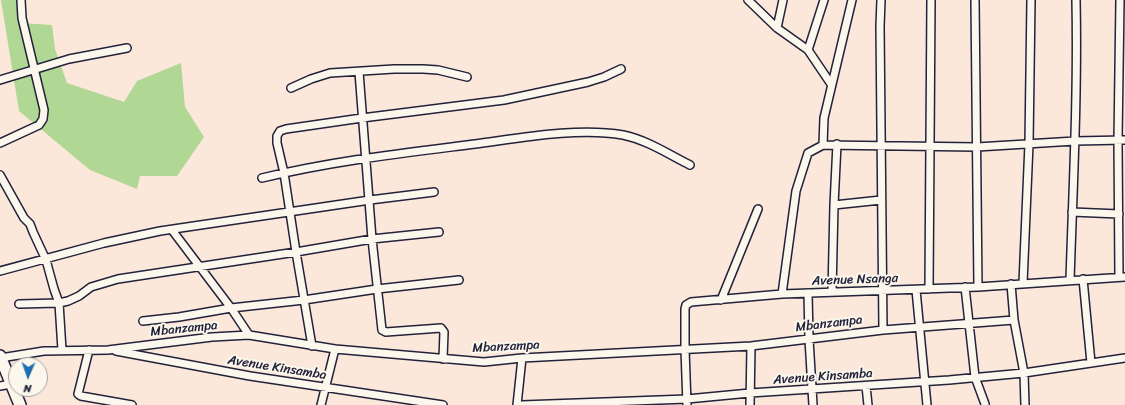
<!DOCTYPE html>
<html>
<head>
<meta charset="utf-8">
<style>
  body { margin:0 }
  #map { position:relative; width:1125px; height:405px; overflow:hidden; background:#fce8da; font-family:Sriracha,sans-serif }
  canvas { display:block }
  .north { position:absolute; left:8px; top:357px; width:40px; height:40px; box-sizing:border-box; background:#fbf7ec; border:1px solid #a4a2a5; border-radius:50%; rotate:182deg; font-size:11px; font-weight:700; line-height:16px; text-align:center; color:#22223b }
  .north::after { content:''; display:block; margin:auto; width:14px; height:18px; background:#1f6fb2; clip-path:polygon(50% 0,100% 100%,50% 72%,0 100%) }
</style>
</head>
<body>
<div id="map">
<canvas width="1125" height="405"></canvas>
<div class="north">N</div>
</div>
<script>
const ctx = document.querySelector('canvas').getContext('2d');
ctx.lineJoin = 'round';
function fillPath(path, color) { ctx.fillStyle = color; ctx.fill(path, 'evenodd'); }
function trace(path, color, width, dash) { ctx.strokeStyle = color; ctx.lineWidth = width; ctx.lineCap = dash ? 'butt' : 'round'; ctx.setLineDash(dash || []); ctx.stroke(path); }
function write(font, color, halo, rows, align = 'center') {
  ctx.font = font + ' Sriracha,sans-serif'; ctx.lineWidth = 4; ctx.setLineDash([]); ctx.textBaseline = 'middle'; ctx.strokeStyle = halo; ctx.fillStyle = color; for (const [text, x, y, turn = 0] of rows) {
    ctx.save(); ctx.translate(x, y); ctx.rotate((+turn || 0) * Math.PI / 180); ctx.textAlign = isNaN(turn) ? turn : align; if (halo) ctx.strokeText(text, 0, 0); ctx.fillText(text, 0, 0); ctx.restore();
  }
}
const green = new Path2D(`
  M1 0H18L21 23 52 25 55 49 67 83 124 102 137 81 181 63 185 107 204 137 177 176H140L137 189 90 170 19 111Z`);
const minor = new Path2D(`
  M748 0 777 28 808 50 831 84
  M881 0 880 26 883 330
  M975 0 978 287
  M777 28 783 0
  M808 50 824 0
  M359 72 372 239 382 330 386 332 441 328 444 332 443 359
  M0 80 69 59 127 48
  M291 88 311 79 330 73 394 69H423L438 70 467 77
  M0 143 39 125 43 119 44 110 22 18 21 0
  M823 145 824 118 852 0
  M0 175 24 218 30 224 33 232 46 260 54 289 59 303 62 350
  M262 178C332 161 404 153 475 144 520 138 578 127 623 135 647 140 668 154 690 165
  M834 205 881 200
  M1072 212 1119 214
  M172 230 231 308 249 335
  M0 271 104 243 160 231 370 200 434 192
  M1119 277 1118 141 1120 0
  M1083 279 1091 363
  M1070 280C1073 187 1078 93 1076 0
  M1023 283 1029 144 1031 0
  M1011 284 1014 320 1024 373 1025 405
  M965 287 975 377 985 404
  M929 289 931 0
  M916 290 927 405
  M832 292 834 205 837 144
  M808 293 809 339 813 405
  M782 294 796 191 808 153 823 145 977 147 1075 141 1125 140
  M721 300 758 209
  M19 304 59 303 68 301 79 296 91 287 118 279 296 252 372 239 439 232
  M143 321 179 317 231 308 304 300 377 289 459 280
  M312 346 296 252 284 173 277 143V136L280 131 286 129 362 118 504 100 588 82 604 77 621 69
  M89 350 78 394 81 396 132 405
  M116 351 250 376 443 405
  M0 358 44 351 108 350 212 337 249 335 335 349 484 362 522 358 751 346 883 330 1014 320
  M0 386 11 384
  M866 386 868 405
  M321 405 335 349
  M517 405 522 358
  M522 405 687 399 750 393 949 380 1024 373 1125 358
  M687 405 685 349V309L686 305 691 302 782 294 978 287 1125 277
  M750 405 751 346`);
const primary = new Path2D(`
  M0 356 20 405`);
const streetNames = [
  ["Avenue Nsanga",855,280,-2],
  ["Mbanzampa",829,324,-7],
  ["Mbanzampa",184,329,-6],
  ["Mbanzampa",506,347,-3],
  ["Avenue Kinsamba",277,368,9],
  ["Avenue Kinsamba",823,377,-4]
];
fillPath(green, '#b0d793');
trace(minor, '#22223b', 10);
trace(primary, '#22223b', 14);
trace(minor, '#fbf7ec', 7);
trace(primary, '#fbf7ec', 11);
write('13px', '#22223b', '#fbf7ec', streetNames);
</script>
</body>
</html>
